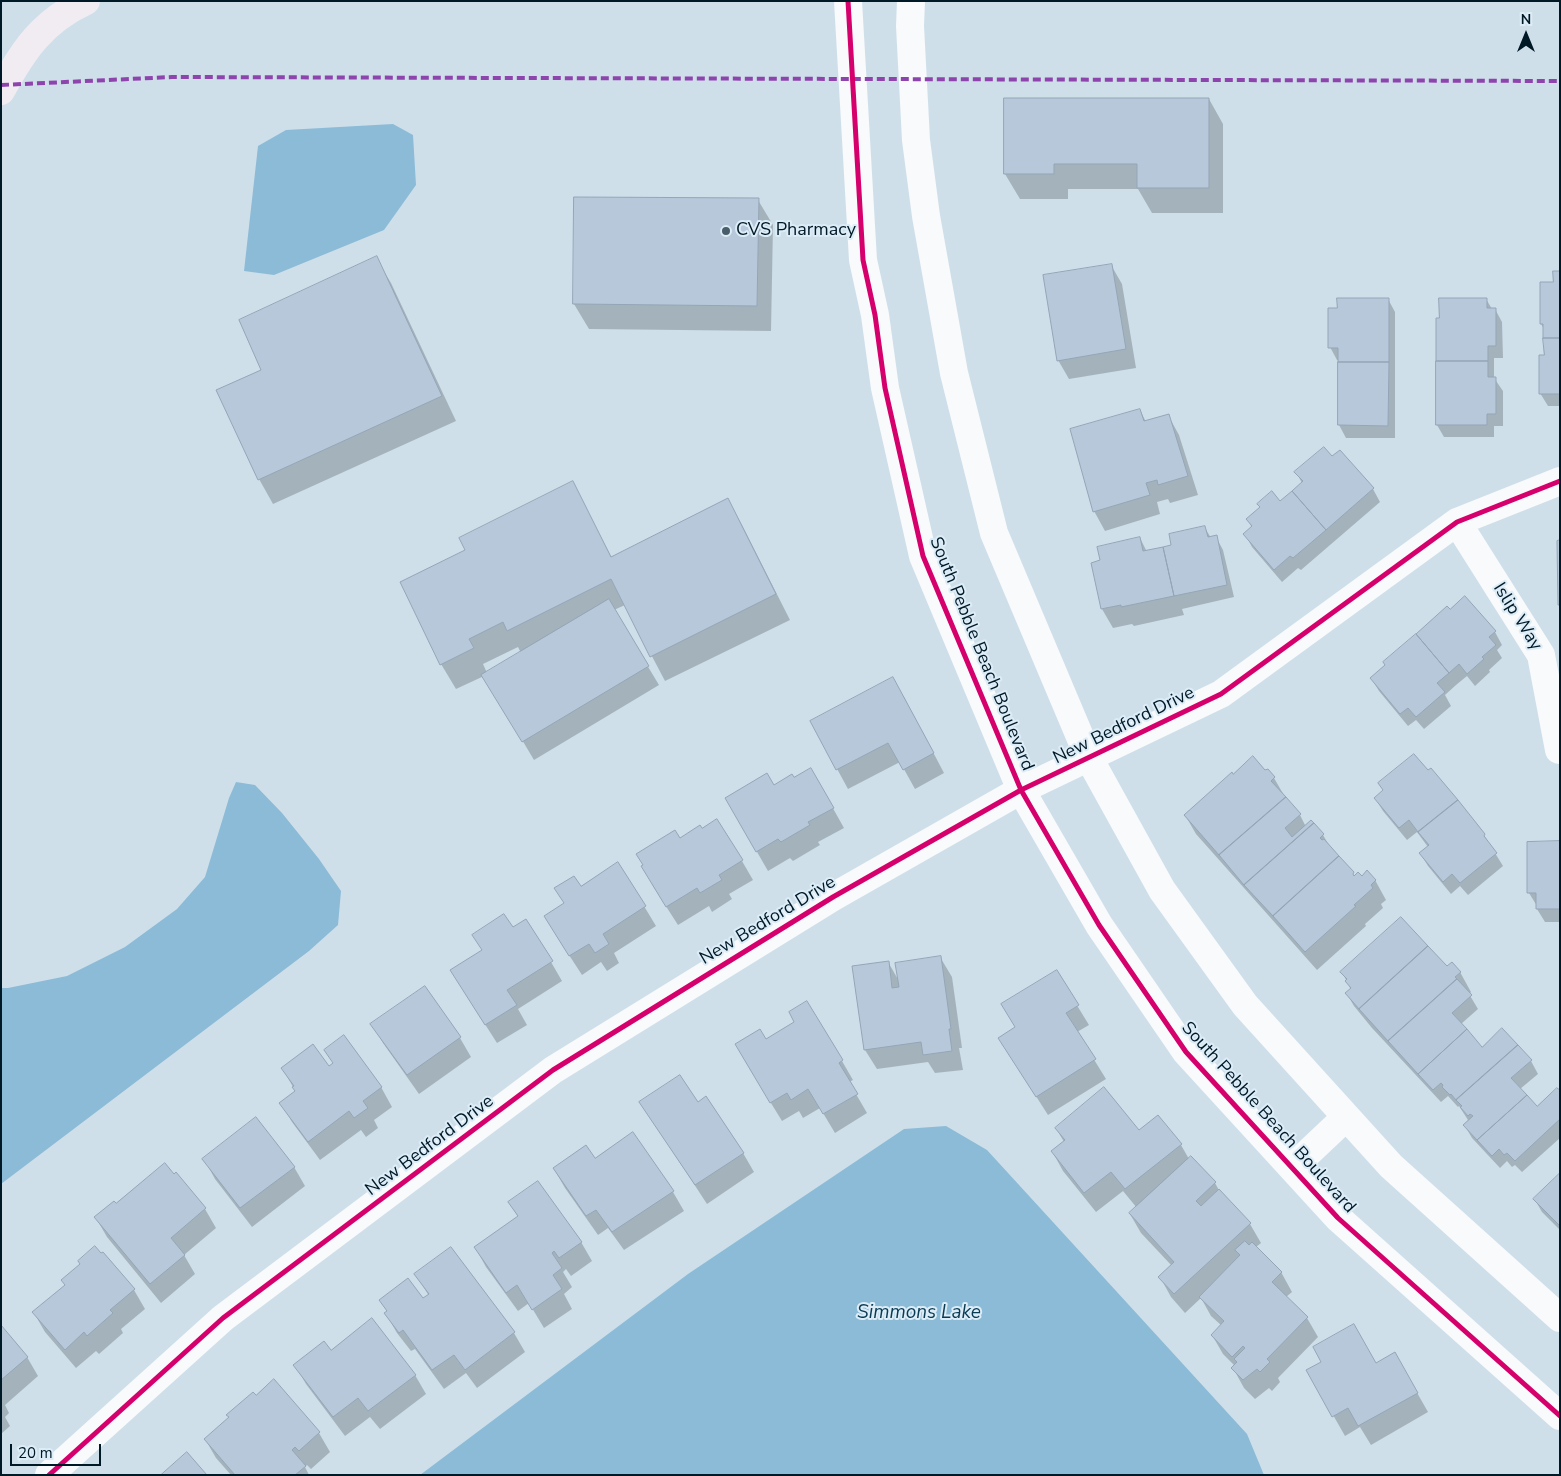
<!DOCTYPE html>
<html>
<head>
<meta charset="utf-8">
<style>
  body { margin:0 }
  #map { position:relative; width:1561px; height:1476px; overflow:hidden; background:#cedfea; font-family:"Nunito Sans",sans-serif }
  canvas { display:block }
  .frame { position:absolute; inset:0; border:2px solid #001927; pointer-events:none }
  .north { position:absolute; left:1501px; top:10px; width:50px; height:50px; -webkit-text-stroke:4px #ddedf7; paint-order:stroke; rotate:0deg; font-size:14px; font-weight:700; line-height:20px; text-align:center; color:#001927 }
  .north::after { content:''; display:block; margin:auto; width:18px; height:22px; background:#001927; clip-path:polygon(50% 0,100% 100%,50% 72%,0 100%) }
  .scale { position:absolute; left:10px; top:1444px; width:91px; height:22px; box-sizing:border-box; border:2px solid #001927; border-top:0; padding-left:6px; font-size:15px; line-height:18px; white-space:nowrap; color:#001927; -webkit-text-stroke:4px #ddedf7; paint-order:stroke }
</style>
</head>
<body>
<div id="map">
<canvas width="1561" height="1476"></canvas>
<div class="frame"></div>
<div class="north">N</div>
<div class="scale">20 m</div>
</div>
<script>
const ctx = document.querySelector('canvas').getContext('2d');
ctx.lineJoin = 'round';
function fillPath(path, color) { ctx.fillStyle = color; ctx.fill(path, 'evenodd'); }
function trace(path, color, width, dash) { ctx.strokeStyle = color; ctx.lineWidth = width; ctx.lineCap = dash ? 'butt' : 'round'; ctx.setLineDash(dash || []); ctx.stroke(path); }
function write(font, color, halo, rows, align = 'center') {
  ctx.font = font + ' "Nunito Sans",sans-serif'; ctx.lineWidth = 4; ctx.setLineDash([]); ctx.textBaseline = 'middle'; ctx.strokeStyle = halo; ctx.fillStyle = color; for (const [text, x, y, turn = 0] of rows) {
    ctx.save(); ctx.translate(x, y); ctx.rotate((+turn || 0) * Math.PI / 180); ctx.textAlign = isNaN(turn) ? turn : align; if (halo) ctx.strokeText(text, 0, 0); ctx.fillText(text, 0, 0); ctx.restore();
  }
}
const water = new Path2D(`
  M393 124 413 135 416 185 384 230 274 275 244 271 258 146 286 130Z
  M236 782 255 785 282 813 319 859 341 891 338 925 309 951 1 1184V988H8L67 976 125 947 177 909 205 877 229 798Z
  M946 1126 987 1150 1247 1434 1264 1475H420L688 1274 904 1129Z`);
const shadow = new Path2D(`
  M1209 99 1223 124V213H1152L1138 189H1068V199H1020L1005 174Z
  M758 200 773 225 771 331 589 329 574 304Z
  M376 258 391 283 456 421 273 504 259 479 263 370Z
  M1111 265 1122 284 1136 368 1069 379 1058 360Z
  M1560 272V406H1548L1540 393 1545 356 1544 329 1541 324 1554 283Z
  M1388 299 1395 312V438H1346L1339 425V360H1337L1330 347Z
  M1486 299 1492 309H1495L1502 322 1503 358H1494V378L1503 391V426H1494V437H1444L1437 425Z
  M1140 410 1146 422 1168 415 1179 435 1198 495 1170 503 1168 499 1157 502 1160 514 1105 531 1094 511Z
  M1340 451 1373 489 1380 502 1301 570 1298 568 1282 582 1252 547 1245 534 1252 528 1248 520 1261 508 1258 505 1280 503 1302 483 1296 472 1332 458Z
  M573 483 612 558 728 500 742 525 790 620 665 681 625 605 614 610 659 685 534 760 484 676 456 689 441 664 467 551ZM518 647 521 653 487 673 483 664Z
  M1205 528 1211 538 1216 537 1223 550 1234 597 1182 609 1184 615 1134 626 1132 624 1113 628 1102 609 1092 564 1101 561 1140 538 1147 552 1173 546Z
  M1465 598 1495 632 1502 645 1497 650 1502 658 1489 670 1490 672 1475 686 1467 676 1456 685 1445 695 1451 706 1424 729 1416 720 1408 726 1379 691 1371 678Z
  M904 697 944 773 915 789 900 762 848 789 811 721Z
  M811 769 844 828 818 842 820 845 793 861 790 858 768 871 726 798 773 786 794 779Z
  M1267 770 1274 778 1285 797 1300 815 1306 827 1323 835 1330 847 1355 877 1375 880 1386 900 1381 904 1383 908 1365 924 1366 926 1317 970 1196 834 1185 815 1233 775Z
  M1428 772 1484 835 1503 866 1468 895 1460 886 1451 894 1428 866 1420 853 1428 847 1417 832 1407 840 1383 811 1375 798 1384 791 1379 784Z
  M679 840 742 861 753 880 729 894 732 899 712 912 709 906 678 925 653 886 644 866Z
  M1560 842V922H1545L1537 909V906L1529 893Z
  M618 863 656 926 614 953 619 963 607 971 601 962 582 975 556 935 565 904 580 887Z
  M513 929 551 962 562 981 518 1009 527 1025 497 1043 463 990 483 951Z
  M940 957 952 977 962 1048H959L963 1070 935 1073 928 1062 877 1069 865 1050 888 962 899 981Z
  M1446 968 1460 972 1471 992 1469 994 1478 1009 1461 1024 1482 1048 1531 1061 1538 1074 1520 1089 1537 1108 1560 1092V1138L1522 1172 1515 1165 1512 1167 1507 1161 1500 1168 1472 1138 1465 1126 1468 1120 1459 1106 1458 1107 1448 1096 1441 1102 1372 1028 1354 1006 1347 994 1351 990 1342 972Z
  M1056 971 1089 1025 1077 1032 1106 1079 1048 1115 1011 1057 1016 1028Z
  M424 987 460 1038 471 1057 419 1094 383 1043 372 1024Z
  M796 1023 842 1061 853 1080 849 1082 867 1113 835 1133 820 1108 803 1118 799 1111 782 1121 747 1064 766 1041Z
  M326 1050 381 1087 392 1107 374 1120 378 1128 366 1137 361 1130 320 1160 292 1122 281 1103 296 1092 282 1068 329 1067 334 1064Z
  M641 1103 698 1104 743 1153 754 1172 707 1204Z
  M1056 1128 1139 1132 1181 1145 1189 1159 1191 1157 1215 1183 1221 1194 1250 1224 1261 1243 1256 1247 1281 1272 1292 1292 1286 1297 1307 1318 1318 1337 1278 1378 1280 1382 1272 1391 1269 1388 1255 1399 1244 1388 1233 1368 1235 1366 1223 1354 1212 1335 1222 1326 1211 1316 1201 1298 1185 1313 1171 1297 1160 1277 1172 1266 1141 1233 1130 1214 1137 1208 1123 1191 1096 1212 1063 1171 1052 1151 1064 1142Z
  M633 1134 673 1192 684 1211 624 1250 608 1228 598 1235 565 1188 554 1169 595 1160Z
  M204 1159 294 1167 305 1186 252 1227 215 1179Z
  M1560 1175V1230L1542 1212 1535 1200Z
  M509 1202 581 1242 592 1261 571 1276 566 1269 563 1272 572 1287 564 1294 572 1309 544 1328 529 1303 518 1311 486 1267 475 1247 518 1217Z
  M205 1209 216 1228 184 1255 195 1274 161 1303 107 1237 96 1218Z
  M451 1249 514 1333 525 1352 477 1388 466 1373 444 1389 415 1349 411 1351 397 1333 386 1314 388 1313 381 1300H423L429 1296 416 1275Z
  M66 1286 134 1290 145 1309 121 1329 123 1333 99 1354 96 1351 76 1368 45 1332 34 1313Z
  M1 1327 27 1357 38 1376 5 1405 9 1413 5 1417 10 1426 1 1434Z
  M331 1351 415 1375 426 1394 380 1429 370 1417 345 1436 306 1384 295 1365Z
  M1395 1354 1428 1412 1371 1445 1360 1427 1345 1436 1308 1371 1376 1365Z
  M274 1381 319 1433 330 1452 311 1469 307 1465 305 1467 309 1475H231L216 1458 205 1439Z`);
const building = new Path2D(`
  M1004 98H1209V188H1137V164H1054V174H1004Z
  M574 197 759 198 757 306 573 304Z
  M377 256 442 396 258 480 216 390 261 370 239 320Z
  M1112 264 1126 349 1057 361 1043 275Z
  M1553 271H1560V338H1543V324H1540V282H1553Z
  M1337 298H1389V362H1338V348H1328V308H1337Z
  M1439 298H1487V308H1496V346H1488V361H1436V318H1439Z
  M1543 338H1560V394H1539V355H1544Z
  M1436 361H1488V377H1496V414H1487V425H1436Z
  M1338 362H1389L1388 426 1338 425Z
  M1140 409 1144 421 1169 414 1188 476 1158 485 1157 480 1146 483 1150 495 1093 512 1070 429Z
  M1324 447 1332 456 1340 450 1374 488 1326 530 1292 491 1303 481 1294 472Z
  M573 481 611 557 728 498 776 594 650 657 611 579 507 631 503 622 469 639 474 648 440 665 400 582 465 550 459 538Z
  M1272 491 1280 501 1292 491 1326 530 1293 558 1290 556 1274 570 1243 534 1252 526 1246 519 1260 507 1257 504Z
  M1205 526 1208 537 1217 535 1227 585 1174 596 1163 547 1171 545 1169 534Z
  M1140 537 1143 551 1163 547 1174 596 1121 607V605L1101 609 1091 563 1100 560 1097 547Z
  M1560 540V605H1558L1557 541Z
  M1465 596 1496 631 1489 637 1496 645 1482 657 1484 659 1467 674 1459 664 1449 673 1416 634 1447 606 1450 609Z
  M609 599 649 666 522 742 481 675Z
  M1416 634 1449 673 1437 683 1445 692 1416 717 1408 708 1400 714 1370 678 1385 665 1383 662Z
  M893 677 934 753 903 770 888 743 836 770 810 721Z
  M1414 754 1428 770 1431 768 1458 800 1418 832 1409 820 1399 828 1374 798 1383 790 1378 783Z
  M1253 756 1265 770 1268 769 1275 777 1271 781 1286 797 1219 855 1184 815 1232 772 1233 774Z
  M811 768 834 808 808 822 810 825 781 842 778 839 756 852 725 798 767 773 774 785 792 774 794 777Z
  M1286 797 1301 814 1285 828 1292 837 1311 820 1314 823 1244 885 1219 855Z
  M1458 800 1485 834 1484 836 1497 853 1460 883 1452 874 1443 882 1419 853 1429 845 1418 832Z
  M717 819 743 860 719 875 722 880 700 893 697 888 666 907 641 866 643 865 636 854 675 830 680 838 700 825 702 828Z
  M1314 823 1324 834 1320 838 1322 840 1324 839 1339 856 1273 916 1244 885Z
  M1560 841V909H1536V893H1527V842Z
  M1339 856 1354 872 1353 874 1354 876 1358 872 1362 876 1367 870 1376 880 1371 885 1373 888 1354 905 1356 906 1305 952 1273 916Z
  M618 862 646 906 603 934 609 944 595 953 589 944 569 956 544 916 564 903 554 888 574 876 581 886Z
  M504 914 513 927 526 919 553 961 507 990 517 1005 485 1025 450 970 482 950 472 935Z
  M1401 917 1428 946 1359 1009 1345 993 1351 988 1345 981 1347 979 1340 972Z
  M1428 946 1447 966 1452 962 1461 972 1455 977 1457 979 1388 1041 1359 1009Z
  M941 956 951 1029H949L952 1051 923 1055 921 1042 864 1050 852 966 889 961 892 988 899 987 895 963Z
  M1057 970 1079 1005 1066 1013 1096 1059 1036 1097 998 1038 1015 1027 1001 1004Z
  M1457 979 1472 995 1452 1013 1467 1029 1418 1074 1388 1041Z
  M425 986 461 1037 407 1075 370 1024Z
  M807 1001 843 1060 839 1063 858 1094 823 1114 808 1089 791 1100 787 1093 770 1103 735 1044 760 1029 766 1039 794 1022 789 1012Z
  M1502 1028 1518 1045 1456 1100 1451 1094 1450 1095 1442 1087 1443 1085 1441 1083 1433 1090 1418 1074 1467 1029 1482 1047Z
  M344 1035 382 1087 363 1101 368 1108 354 1118 349 1111 308 1142 279 1103 295 1091 292 1087 294 1086 281 1068 313 1044 329 1066 333 1063 324 1050Z
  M1518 1045 1532 1060 1511 1078 1527 1095 1477 1140 1463 1125 1473 1116 1470 1114 1468 1116 1460 1107 1462 1106 1456 1100Z
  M680 1075 698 1102 706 1096 744 1153 695 1185 639 1102Z
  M1104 1087 1139 1130 1158 1115 1182 1144 1125 1189 1111 1172 1084 1193 1051 1151 1065 1140 1055 1128Z
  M1557 1088 1560 1090V1119L1515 1161 1507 1153 1504 1155 1499 1149 1492 1156 1477 1140 1527 1095 1537 1106Z
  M256 1117 295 1167 240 1208 202 1159Z
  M633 1132 674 1191 612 1232 596 1210 586 1216 553 1168 586 1145 595 1158Z
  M1191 1156 1216 1182 1196 1201 1201 1206 1219 1189 1251 1223 1174 1294 1158 1277 1174 1262 1129 1213Z
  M165 1163 174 1174 176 1172 206 1208 171 1238 185 1255 150 1284 94 1217 114 1201 116 1203Z
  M1560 1173V1225H1559L1533 1199Z
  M538 1181 582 1242 559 1258 554 1251 552 1253 562 1268 553 1275 562 1289 532 1310 517 1285 506 1293 474 1247 518 1216 508 1202Z
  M1245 1241 1249 1245 1252 1242 1282 1272 1272 1282 1308 1317 1267 1359 1270 1362 1260 1372 1257 1369 1243 1380 1231 1368 1237 1362 1234 1359 1245 1348 1243 1346 1232 1357 1211 1335 1224 1321 1199 1297 1240 1255 1235 1250Z
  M95 1246 101 1253 103 1252 135 1289 110 1310 113 1313 87 1336 84 1332 65 1350 32 1312 65 1285 61 1280 80 1264 78 1261Z
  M451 1247 515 1332 465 1370 454 1355 432 1370 403 1330 399 1333 384 1313 387 1311 379 1300 408 1278 423 1298 429 1294 414 1274Z
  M372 1318 416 1375 368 1411 358 1398 333 1417 293 1365 324 1341 331 1350Z
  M1354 1324 1376 1363 1395 1352 1418 1393 1358 1426 1348 1408 1332 1417 1306 1370 1321 1362 1313 1347Z
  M1 1325 28 1357 1 1380Z
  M274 1379 320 1432 299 1451 295 1447 292 1450 306 1466 295 1475H235L204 1439 229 1417 226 1415 253 1392 256 1395Z
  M187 1452 207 1475H161Z`);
const minor = new Path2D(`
  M848 1 863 260 875 315 885 388 923 556 1021 790 1099 925 1186 1052 1338 1218 1560 1416
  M911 1 910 26 916 140 926 216 954 373 994 533 1089 758 1162 890 1245 1005 1391 1166 1560 1318
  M1457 522 1541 655 1559 750
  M1292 1168 1346 1117
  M49 1475 223 1318 553 1070 833 897 1021 790 1221 694 1457 522 1560 481`);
const major = new Path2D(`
  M1 91C23 50 43 21 86 1`);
const quiet = new Path2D(`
  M1 85 172 77 1560 81`);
const cycleway = new Path2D(`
  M848 1 863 260 875 315 885 388 923 556 1021 790 1099 925 1186 1052 1338 1218 1560 1416
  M49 1475 223 1318 553 1070 833 897 1021 790 1221 694 1457 522 1560 481`);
const markers = [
  [726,231,5,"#485e6b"]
];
const poiNames = [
  ["CVS Pharmacy",736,231]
];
const streetNames = [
  ["Islip Way",1517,617,58],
  ["South Pebble Beach Boulevard",981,654,68],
  ["New Bedford Drive",1124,726,-26],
  ["New Bedford Drive",768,921,-31],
  ["South Pebble Beach Boulevard",1268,1118,48],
  ["New Bedford Drive",430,1146,-37]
];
const waterNames = [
  ["Simmons Lake",919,1313]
];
fillPath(water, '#8cbbd7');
fillPath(shadow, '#0003');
fillPath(building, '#b7c8da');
trace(building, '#94a5b6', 1);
trace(minor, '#f8fafc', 28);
trace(major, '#f1ecf1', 28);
trace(quiet, '#8e44ad', 4, [8, 4]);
trace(cycleway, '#d6006c', 5);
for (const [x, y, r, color] of markers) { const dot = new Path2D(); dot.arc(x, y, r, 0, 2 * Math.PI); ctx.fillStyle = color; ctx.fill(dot); trace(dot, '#ddedf7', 2); }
write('18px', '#001927', '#ddedf7', poiNames, 'left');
write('18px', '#001927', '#ddedf7', streetNames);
write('italic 19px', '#093c54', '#ddedf7', waterNames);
</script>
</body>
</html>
